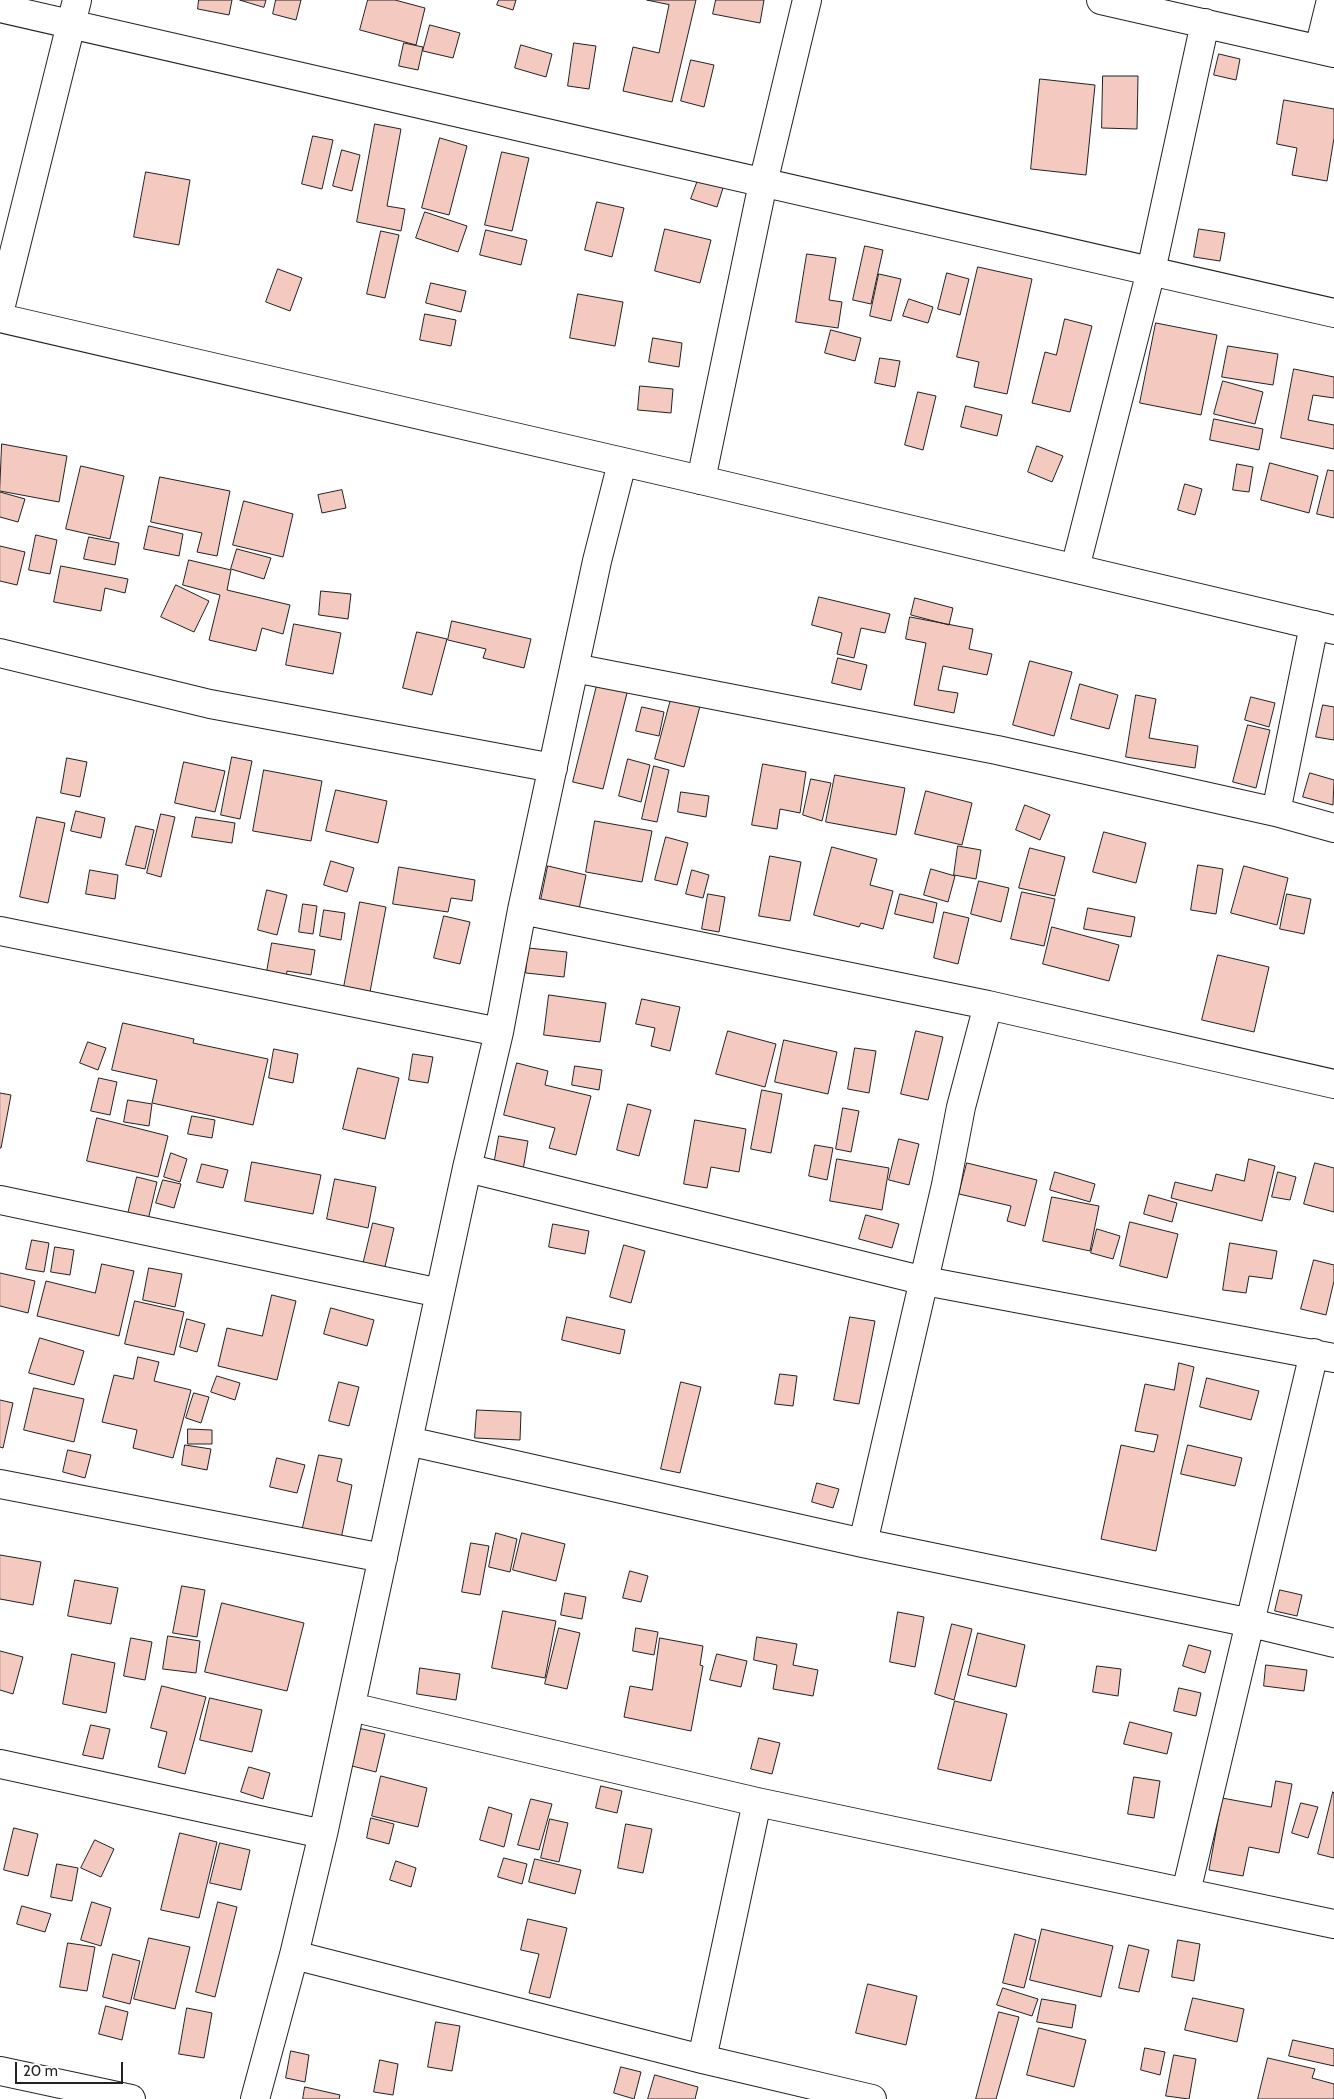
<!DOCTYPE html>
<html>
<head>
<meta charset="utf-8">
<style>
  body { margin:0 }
  #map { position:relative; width:1334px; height:2099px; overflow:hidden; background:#fff; font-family:Cabin,sans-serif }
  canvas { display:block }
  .scale { position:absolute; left:15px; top:2062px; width:108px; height:22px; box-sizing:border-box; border:2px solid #222; border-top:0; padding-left:6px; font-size:15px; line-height:18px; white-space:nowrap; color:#222; -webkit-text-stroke:4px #fff; paint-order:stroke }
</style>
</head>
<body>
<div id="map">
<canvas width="1334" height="2099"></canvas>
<div class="scale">20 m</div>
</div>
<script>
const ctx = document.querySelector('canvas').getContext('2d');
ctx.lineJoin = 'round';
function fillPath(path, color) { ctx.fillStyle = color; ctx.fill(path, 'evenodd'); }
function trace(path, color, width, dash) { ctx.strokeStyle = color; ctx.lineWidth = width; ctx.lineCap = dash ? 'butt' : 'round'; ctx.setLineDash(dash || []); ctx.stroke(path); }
const building = new Path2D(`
  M199 0H232L229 15 198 9Z
  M240 0H266L264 7Z
  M276 0H301L296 20 273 14Z
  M368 0H395L425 8 416 45 360 30Z
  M499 0H516L513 10 497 5Z
  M647 0H696L672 102 623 91 633 47 659 53 669 5Z
  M716 0H764L760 23 713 14Z
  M430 25 460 33 453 58 423 51Z
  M404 43 423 47 418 70 399 66Z
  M574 43 596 46 589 89 568 86Z
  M521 45 552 54 546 77 515 68Z
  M1219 54 1240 59 1236 80 1214 75Z
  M691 60 714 65 704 107 681 101Z
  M1103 76H1138L1137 129 1102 128Z
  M1040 79 1095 85 1086 175 1031 169Z
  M1284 100 1334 109V138L1327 181 1292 175 1297 148 1277 144Z
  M375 124 401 129 387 206 405 209 401 231 357 222Z
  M313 136 333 140 322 189 302 184Z
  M440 138 467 146 449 215 422 208Z
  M342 150 360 155 352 191 333 186Z
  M502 152 529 158 512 231 485 225Z
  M146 172 190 180 179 245 134 237Z
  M698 180 723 188 717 207 691 199Z
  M597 202 624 208 612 257 585 250Z
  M425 212 467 226 458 252 416 238Z
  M665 229 711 240 700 283 655 271Z
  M1199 229 1225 233 1220 261 1194 257Z
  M486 230 527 240 521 265 480 255Z
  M381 231 399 235 385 298 367 294Z
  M865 246 883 250 871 304 853 300Z
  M807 254 836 258 829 300 842 302 838 328 796 322Z
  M978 267 1032 279 1007 394 974 387 979 362 957 357Z
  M278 269 302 278 290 311 266 302Z
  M947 273 969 279 960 315 938 309Z
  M879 274 901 279 891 321 870 316Z
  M431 283 466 291 461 312 426 303Z
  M578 294 623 302 615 346 570 338Z
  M909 299 933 307 928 323 903 316Z
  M425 314 456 320 451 346 420 340Z
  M1065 319 1092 326 1070 412 1032 403 1045 352 1056 355Z
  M1156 323 1217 335 1201 415 1140 403Z
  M831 330 861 338 855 361 825 353Z
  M653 338 682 343 679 367 649 362Z
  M1228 346 1278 354 1273 385 1222 377Z
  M880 358 900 361 895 387 875 383Z
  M1294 369 1334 377V398L1313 395 1308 420 1334 425V449L1281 438Z
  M1223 381 1263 392 1255 424 1214 414Z
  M640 386 673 389 671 413 638 410Z
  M918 392 936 396 923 450 905 445Z
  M966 406 1002 415 997 436 961 427Z
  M1214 419 1263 429 1259 450 1210 440Z
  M2 444 67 456 59 502 0 491Z
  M1037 446 1063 456 1052 482 1028 472Z
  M1270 463 1318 476 1309 513 1261 500Z
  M1237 464 1253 467 1249 492 1233 490Z
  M81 466 124 476 110 539 66 529Z
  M1328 470 1334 471V518L1317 514Z
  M160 477 230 491 217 556 197 552 202 533 151 522Z
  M1185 484 1202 489 1195 515 1178 510Z
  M342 490 346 508 322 513 318 495Z
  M0 492 25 499 18 522 0 517Z
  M244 501 293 514 283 557 233 545Z
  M149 526 183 534 179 556 144 549Z
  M36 535 57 540 50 574 29 570Z
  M89 537 119 543 115 565 84 559Z
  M0 546 25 552 17 585 0 581Z
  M237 549 271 558 264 579 231 569Z
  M189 560 231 570 227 590 290 605 283 634 262 628 256 651 209 640 220 595 183 585Z
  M61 566 128 579 125 593 105 588 101 611 54 602Z
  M176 585 209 601 194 632 161 617Z
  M321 591 351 594 348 619 319 615Z
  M819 597 890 614 885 633 861 628 854 658 837 654 842 633 812 625Z
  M915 598 953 608 949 625 911 615Z
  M910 617 973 629 969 649 992 654 987 675 943 666 938 690 958 693 954 713 914 705 926 643 906 639Z
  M452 621 531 639 524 668 483 658 486 649 448 640Z
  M294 624 341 633 333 674 286 665Z
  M417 632 447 639 432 695 403 688Z
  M838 658 867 665 861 690 832 683Z
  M1030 661 1072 672 1054 736 1013 725Z
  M601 669 631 677 603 789 573 782Z
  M1080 684 1118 695 1109 729 1071 719Z
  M1136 695 1156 699 1149 738 1198 746 1195 768 1126 757Z
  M1251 697 1275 703 1269 727 1245 720Z
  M671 699 700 706 684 767 655 759Z
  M1323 705 1334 707V740L1316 737Z
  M642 707 664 712 659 736 636 731Z
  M1248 725 1270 730 1256 788 1233 782Z
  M232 757 252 761 240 819 221 815Z
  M67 758 87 762 80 797 61 793Z
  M628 759 650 765 641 802 619 796Z
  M184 762 225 771 215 812 175 803Z
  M763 764 806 772 800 813 780 809 777 829 752 825Z
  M654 766 669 770 657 822 642 819Z
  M264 770 322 781 311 841 253 831Z
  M1310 773 1334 780 1333 805 1303 797Z
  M835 775 905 788 896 835 826 822Z
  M811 779 831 783 822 821 803 815Z
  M336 790 387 801 378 843 326 831Z
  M926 791 972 803 962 845 915 834Z
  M681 792 709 796 706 817 678 812Z
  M1025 805 1050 815 1040 840 1016 830Z
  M76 811 105 818 101 838 71 831Z
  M161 814 175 817 161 877 147 873Z
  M37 817 65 823 48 903 20 897Z
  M196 817 235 823 232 843 192 837Z
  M595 821 652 831 642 882 586 872Z
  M136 826 154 830 145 869 126 865Z
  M1104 832 1146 843 1136 883 1093 872Z
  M666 837 688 843 677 885 655 880Z
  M958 846 981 850 976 879 954 875Z
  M832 847 877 859 870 885 893 891 883 929 861 923 859 927 814 915Z
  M1030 848 1065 857 1055 896 1019 888Z
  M770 856 801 862 790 921 759 916Z
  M331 861 354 868 347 892 324 885Z
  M1198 865 1223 869 1216 914 1191 910Z
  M548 866 586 875 578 914 540 905Z
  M1244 866 1288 878 1277 925 1231 913Z
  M399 867 475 880 472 901 451 898 448 912 393 904Z
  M931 869 955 876 948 902 924 895Z
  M90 870 118 875 115 899 86 894Z
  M692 870 709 875 703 898 686 894Z
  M979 881 1009 888 1001 922 971 914Z
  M267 890 287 895 277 935 258 930Z
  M1022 892 1055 899 1044 946 1011 939Z
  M708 894 725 897 719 932 702 929Z
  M900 894 937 903 933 923 895 914Z
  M1287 894 1311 899 1304 934 1280 929Z
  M360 902 386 907 370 992 344 987Z
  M303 904 317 906 313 934 299 932Z
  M1088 908 1135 917 1131 937 1084 929Z
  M324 910 345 913 341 940 320 936Z
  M944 912 969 918 958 964 934 958Z
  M444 916 470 922 460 964 434 958Z
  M1052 927 1119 945 1109 981 1043 964Z
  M272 943 315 950 311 975 287 971 285 986 265 983Z
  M528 948 567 952 564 977 526 973Z
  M1218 955 1269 967 1254 1032 1202 1020Z
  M549 995 606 1003 600 1042 544 1035Z
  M642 999 680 1007 670 1051 651 1046 655 1028 636 1024Z
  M123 1023 194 1039 193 1043 268 1059 253 1125 152 1103 157 1080 112 1070Z
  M728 1031 776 1044 765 1087 716 1074Z
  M916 1031 943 1037 928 1100 901 1094Z
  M784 1040 837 1052 828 1094 775 1082Z
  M88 1042 106 1048 98 1070 80 1063Z
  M855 1048 876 1051 869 1093 848 1089Z
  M274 1049 298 1054 293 1083 269 1078Z
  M413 1054 433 1057 428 1083 409 1080Z
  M517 1063 548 1071 545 1085 591 1096 576 1155 549 1148 555 1128 504 1115Z
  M575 1066 602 1070 599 1090 572 1085Z
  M358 1068 399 1078 385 1139 343 1129Z
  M99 1078 117 1082 110 1115 91 1111Z
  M762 1090 782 1094 771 1153 751 1149Z
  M0 1093 11 1095 1 1148H0Z
  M128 1100 152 1104 149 1126 124 1122Z
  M628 1104 651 1110 639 1156 617 1150Z
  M843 1108 859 1111 851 1152 836 1149Z
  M192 1116 215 1120 212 1138 188 1134Z
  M97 1118 168 1136 158 1177 87 1161Z
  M695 1120 746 1129 739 1172 711 1167 707 1188 684 1184Z
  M499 1136 528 1141 523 1170 494 1165Z
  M899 1139 919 1144 909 1185 889 1180Z
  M815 1145 833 1148 827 1180 809 1176Z
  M171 1153 187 1159 180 1182 164 1177Z
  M837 1159 889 1168 882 1210 830 1201Z
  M1249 1159 1275 1166 1262 1221 1171 1198 1175 1182 1212 1191 1216 1174 1244 1181Z
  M252 1162 321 1175 313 1214 245 1201Z
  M967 1163 1037 1180 1025 1226 1007 1221 1011 1206 959 1194Z
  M1315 1163 1334 1168V1212L1304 1204Z
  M202 1164 228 1170 223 1188 197 1182Z
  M1055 1172 1095 1184 1090 1202 1050 1190Z
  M1278 1172 1296 1177 1290 1200 1272 1197Z
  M137 1177 157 1182 148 1220 128 1214Z
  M335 1179 376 1187 368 1228 327 1219Z
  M163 1180 181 1184 174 1208 156 1203Z
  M1149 1195 1177 1203 1172 1222 1144 1214Z
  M1052 1197 1099 1206 1090 1251 1043 1241Z
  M866 1215 899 1224 892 1248 859 1239Z
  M1130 1222 1178 1234 1167 1278 1120 1266Z
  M373 1223 394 1228 383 1275 362 1269Z
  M553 1224 589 1231 585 1254 549 1247Z
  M1097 1229 1120 1236 1113 1259 1091 1253Z
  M32 1240 49 1243 44 1272 26 1269Z
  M1230 1243 1277 1251 1272 1279 1249 1276 1246 1293 1223 1290Z
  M624 1245 645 1251 631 1303 610 1297Z
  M55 1247 74 1250 70 1275 51 1272Z
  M1314 1260 1334 1265V1281L1326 1315 1301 1309Z
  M102 1264 134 1271 119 1336 37 1316 46 1281 95 1293Z
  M149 1268 182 1274 175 1307 143 1300Z
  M0 1273 35 1281 28 1313 0 1306Z
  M272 1295 296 1301 277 1380 218 1366 227 1328 262 1336Z
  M135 1301 184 1312 174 1355 125 1344Z
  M331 1308 374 1320 367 1346 324 1334Z
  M567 1317 625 1330 620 1354 562 1340Z
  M850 1317 875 1321 859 1404 834 1400Z
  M187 1319 205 1324 197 1352 180 1347Z
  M40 1338 84 1351 74 1385 29 1373Z
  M138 1357 159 1362 154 1381 191 1390 173 1458 133 1448 137 1430 102 1422 114 1375 133 1379Z
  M1179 1363 1194 1367 1156 1551 1101 1539 1121 1445 1154 1452 1158 1435 1135 1431 1145 1384 1174 1390Z
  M780 1374 797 1376 793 1406 775 1404Z
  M217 1376 240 1383 235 1400 211 1392Z
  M1207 1378 1259 1391 1251 1420 1200 1407Z
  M339 1382 359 1387 349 1426 329 1421Z
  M681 1382 701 1387 680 1473 661 1469Z
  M34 1388 84 1399 74 1442 24 1430Z
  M194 1393 209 1397 201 1423 186 1418Z
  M0 1400 13 1403 3 1448 0 1447Z
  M477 1410 521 1412 520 1440 475 1438Z
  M188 1429 212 1430V1444H188Z
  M185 1445 211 1449 207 1470 182 1465Z
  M1188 1445 1242 1458 1235 1486 1181 1474Z
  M68 1450 91 1455 85 1478 63 1472Z
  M319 1455 342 1459 337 1481 352 1485 340 1544 301 1536Z
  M277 1458 305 1465 297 1493 270 1487Z
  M817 1483 839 1489 833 1508 812 1502Z
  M496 1533 517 1539 510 1572 489 1567Z
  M522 1533 565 1544 556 1581 513 1570Z
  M471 1543 489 1546 480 1595 462 1592Z
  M0 1555 41 1562 33 1605 0 1599Z
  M630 1571 648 1576 641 1602 623 1598Z
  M75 1580 118 1588 111 1624 68 1616Z
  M182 1586 205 1590 197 1637 173 1633Z
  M1280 1590 1302 1595 1297 1616 1275 1611Z
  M565 1593 586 1597 582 1619 561 1615Z
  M222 1603 304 1623 287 1691 205 1672Z
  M503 1611 556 1621 545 1678 492 1668Z
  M898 1612 924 1617 915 1667 890 1662Z
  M952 1624 972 1629 954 1700 935 1694Z
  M559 1628 580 1633 567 1689 545 1684Z
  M636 1628 658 1632 654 1655 633 1651Z
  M978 1633 1025 1645 1016 1687 968 1675Z
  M168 1636 200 1641 196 1673 163 1669Z
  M757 1637 797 1644 793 1665 818 1670 813 1696 773 1689 777 1665 754 1660Z
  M131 1638 152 1642 145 1680 124 1676Z
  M660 1638 703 1646 700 1665 703 1666 691 1731 624 1717 630 1686 652 1690Z
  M1189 1645 1211 1651 1205 1673 1183 1666Z
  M0 1651 23 1657 13 1694 0 1690Z
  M72 1654 115 1663 106 1713 63 1704Z
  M717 1654 747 1661 741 1687 710 1680Z
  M1266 1665 1307 1670 1304 1691 1264 1686Z
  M1097 1666 1121 1669 1118 1696 1093 1692Z
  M420 1668 460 1674 456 1700 417 1694Z
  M162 1686 206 1697 185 1774 158 1767 167 1732 151 1728Z
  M1179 1688 1201 1693 1196 1716 1174 1711Z
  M210 1698 262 1710 252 1752 200 1740Z
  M955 1701 1007 1714 991 1781 938 1769Z
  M1130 1722 1172 1733 1167 1754 1124 1744Z
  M91 1725 110 1729 103 1759 83 1755Z
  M349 1726 385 1734 376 1772 340 1763Z
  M759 1738 780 1743 772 1774 751 1769Z
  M249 1767 270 1773 263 1799 241 1792Z
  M381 1776 427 1788 418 1827 372 1816Z
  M1134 1777 1160 1781 1154 1818 1128 1814Z
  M1276 1781 1292 1784 1279 1853 1249 1847 1243 1876 1209 1870 1222 1798 1271 1807Z
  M601 1786 622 1791 617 1813 596 1808Z
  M1333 1792 1334 1793V1858L1318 1854Z
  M531 1799 552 1804 539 1850 518 1845Z
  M1301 1803 1318 1807 1308 1838 1292 1833Z
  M489 1807 512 1814 504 1847 480 1840Z
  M371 1818 394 1824 389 1844 367 1838Z
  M550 1819 568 1823 559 1862 541 1858Z
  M626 1824 652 1829 643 1873 618 1868Z
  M14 1828 38 1834 28 1876 4 1870Z
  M180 1833 217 1842 199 1918 161 1910Z
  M95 1840 114 1849 101 1877 81 1868Z
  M220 1843 250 1850 241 1890 210 1883Z
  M504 1858 527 1864 522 1884 498 1877Z
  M535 1859 581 1870 575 1894 529 1882Z
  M396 1861 416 1868 411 1887 390 1880Z
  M57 1864 78 1868 72 1901 51 1897Z
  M92 1902 111 1908 101 1946 81 1940Z
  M218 1902 237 1907 215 1997 196 1992Z
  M22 1906 51 1914 45 1932 17 1924Z
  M528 1919 567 1928 550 1998 529 1993 539 1954 521 1950Z
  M1042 1929 1113 1946 1101 1997 1030 1980Z
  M1015 1934 1036 1940 1024 1988 1003 1983Z
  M149 1938 190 1947 175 2009 134 1999Z
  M1178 1940 1200 1944 1194 1981 1172 1977Z
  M68 1943 95 1947 87 1991 60 1987Z
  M1129 1945 1149 1950 1139 1992 1119 1988Z
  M113 1954 140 1961 130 2004 103 1997Z
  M868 1984 917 1996 906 2045 856 2033Z
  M1003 1988 1038 1999 1032 2016 997 2005Z
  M1193 1998 1244 2009 1237 2042 1185 2030Z
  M1042 1999 1076 2005 1072 2028 1037 2022Z
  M106 2006 128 2012 122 2040 99 2034Z
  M187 2008 212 2013 204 2058 179 2054Z
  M999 2012 1019 2017 996 2099H976Z
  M436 2022 460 2026 452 2071 428 2067Z
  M1039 2028 1086 2040 1074 2087 1027 2075Z
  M1293 2040 1334 2049V2066L1289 2056Z
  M1145 2048 1165 2052 1160 2075 1141 2070Z
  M291 2051 309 2055 305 2082 286 2078Z
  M1174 2055 1196 2059 1189 2099 1166 2096Z
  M1268 2058 1315 2069 1312 2078 1334 2084V2099H1258Z
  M380 2060 398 2064 393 2095 374 2092Z
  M621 2067 641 2072 634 2099 614 2093Z
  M655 2075 698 2087 695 2099H648Z
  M305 2087 340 2095 339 2099H303Z`);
const street = new Path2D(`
  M1101 0 1334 53
  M0 8 1334 313
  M1319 49 1331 0
  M0 309 77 0
  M701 480 763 183 807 0
  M1075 568 1151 271 1205 23
  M0 653 210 704 553 768
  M574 668 997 750 1276 812 1334 828
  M1276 812 1314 625
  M522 910 988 1005 1334 1084
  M0 931 499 1032
  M467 1168 925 1281 1334 1358
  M0 1200 440 1293
  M408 1441 863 1543 1251 1623 1334 1643
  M0 1484 383 1558
  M863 1543 946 1185 961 1107 988 1005
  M351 1707 757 1802 1334 1924
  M0 1764 323 1834
  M1186 1892 1314 1353
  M294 1955 702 2059 872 2099
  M702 2059 757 1802
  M0 2071 131 2099
  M255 2099 294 1955 323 1834 467 1168 499 1032 522 910 597 561 622 463`);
const secondary = new Path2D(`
  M0 318 701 480 1334 630`);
fillPath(building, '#f3c9c0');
trace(building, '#222', 1);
trace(street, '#222', 30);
trace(secondary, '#222', 30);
trace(street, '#fff', 28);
trace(secondary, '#fff', 28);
</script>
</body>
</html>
